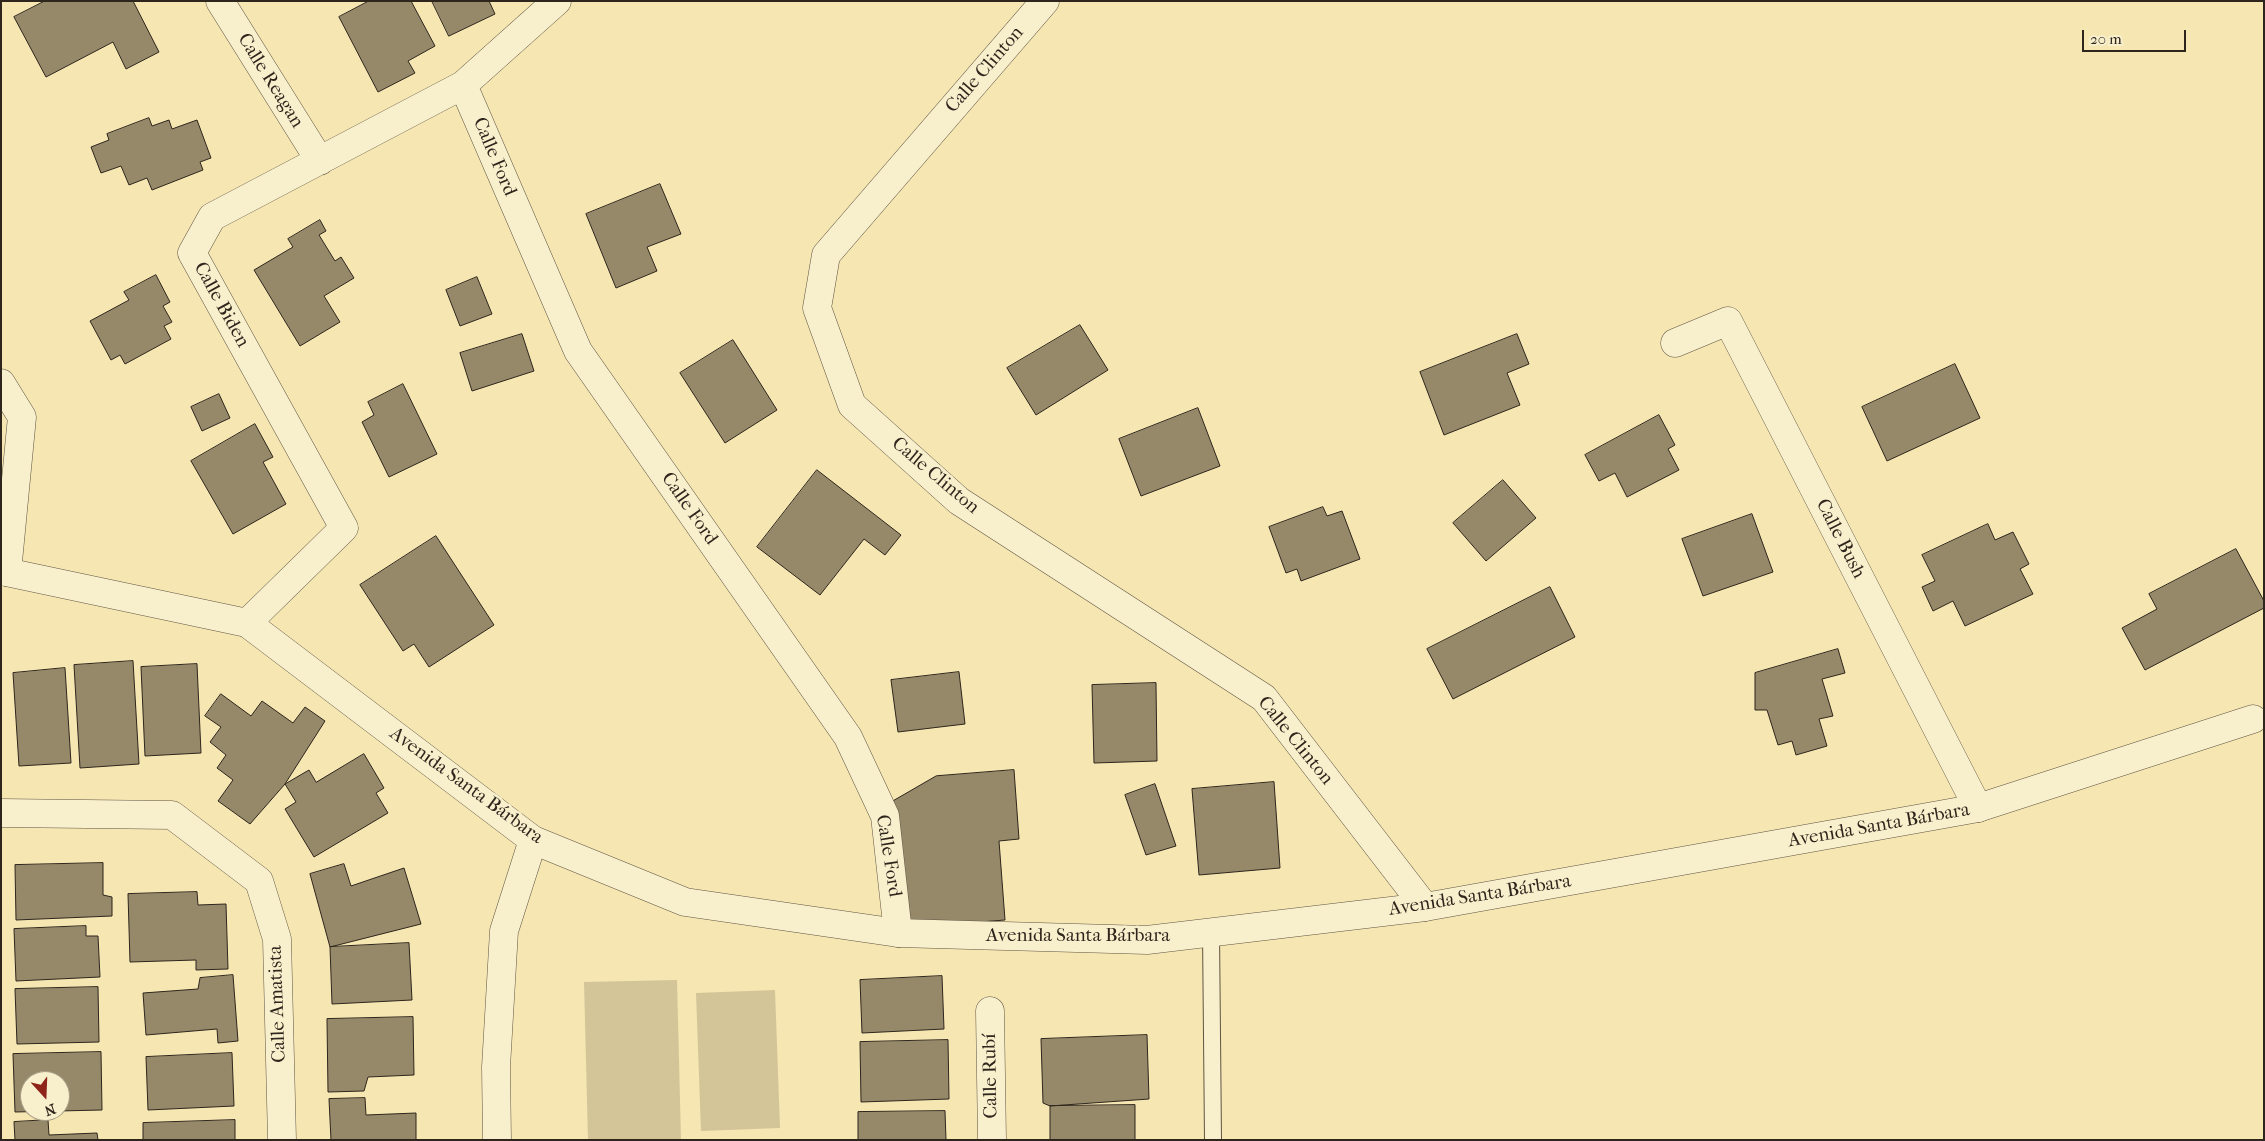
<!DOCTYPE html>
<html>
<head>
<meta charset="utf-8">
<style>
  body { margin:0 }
  #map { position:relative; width:2265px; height:1141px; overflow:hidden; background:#f5e6b2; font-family:"IM FELL French Canon",serif }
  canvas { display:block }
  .frame { position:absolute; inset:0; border:2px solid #2e251c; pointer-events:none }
  .north { position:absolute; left:20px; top:1071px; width:50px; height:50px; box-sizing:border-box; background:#f8efcd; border:1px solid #a79e86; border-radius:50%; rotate:160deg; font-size:14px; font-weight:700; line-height:20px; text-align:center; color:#2e251c }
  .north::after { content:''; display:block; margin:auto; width:18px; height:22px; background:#8f2418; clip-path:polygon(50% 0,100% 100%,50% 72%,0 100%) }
  .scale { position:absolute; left:2082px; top:30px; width:104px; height:22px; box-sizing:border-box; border:2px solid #2e251c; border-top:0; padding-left:6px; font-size:15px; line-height:18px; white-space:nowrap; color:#2e251c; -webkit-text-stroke:4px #f8efcd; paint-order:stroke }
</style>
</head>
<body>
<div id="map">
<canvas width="2265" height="1141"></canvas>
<div class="frame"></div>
<div class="north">N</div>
<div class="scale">20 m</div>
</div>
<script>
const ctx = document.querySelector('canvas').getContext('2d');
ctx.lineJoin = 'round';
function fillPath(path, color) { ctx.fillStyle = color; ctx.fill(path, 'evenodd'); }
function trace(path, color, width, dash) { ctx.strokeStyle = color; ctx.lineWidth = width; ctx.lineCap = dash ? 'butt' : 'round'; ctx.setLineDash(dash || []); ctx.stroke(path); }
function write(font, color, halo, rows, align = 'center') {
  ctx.font = font + ' "IM FELL French Canon",serif'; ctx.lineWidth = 5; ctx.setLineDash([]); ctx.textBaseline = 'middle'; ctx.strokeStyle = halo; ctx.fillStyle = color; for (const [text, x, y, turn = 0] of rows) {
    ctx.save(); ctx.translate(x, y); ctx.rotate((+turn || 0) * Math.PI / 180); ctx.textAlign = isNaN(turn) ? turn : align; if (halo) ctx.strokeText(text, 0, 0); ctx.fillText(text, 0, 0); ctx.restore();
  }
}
const green = new Path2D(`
  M677 980 681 1140H588L584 982Z
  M775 990 780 1128 701 1131 696 993Z`);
const building = new Path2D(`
  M45 1H133L159 52 126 69 113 42 46 77 14 17Z
  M369 1H411L435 46 408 61 415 73 378 92 339 17Z
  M432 1H489L495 14 449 36Z
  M149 118 152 126 169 120 172 129 197 120 211 158 200 162 203 170 152 190 147 178 129 185 121 166 101 173 91 147 109 140 107 134Z
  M660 184 681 234 647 247 657 271 616 288 586 214Z
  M320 220 326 231 319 235 335 261 341 257 354 278 324 296 340 322 300 346 254 270 293 247 288 239Z
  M156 275 170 302 163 306 172 322 164 326 171 339 125 364 120 355 111 360 90 321 129 300 124 292Z
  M477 277 492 314 460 326 446 290Z
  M1080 325 1108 370 1036 415 1007 368Z
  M522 334 534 371 472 391 460 353Z
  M1517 334 1529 364 1507 373 1520 405 1444 435 1420 372Z
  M733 340 777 410 725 443 680 373Z
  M1955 364 1980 418 1887 461 1862 407Z
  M403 384 437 454 389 477 362 422 374 415 368 402Z
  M219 394 230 418 202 431 191 407Z
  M1198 408 1220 466 1141 496 1119 439Z
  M1659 415 1675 445 1668 449 1679 470 1627 497 1615 473 1599 481 1585 455Z
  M255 424 273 457 263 462 286 504 233 534 191 461Z
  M817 470 901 535 885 555 864 539 820 595 757 547Z
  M1503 480 1536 518 1486 561 1453 523Z
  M1323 507 1327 516 1342 511 1360 559 1301 581 1297 569 1286 573 1269 527Z
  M1752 514 1773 572 1703 596 1682 539Z
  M1988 524 1995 540 2013 532 2029 564 2020 569 2033 594 1965 626 1953 601 1933 611 1922 587 1935 581 1922 555Z
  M436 536 494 625 429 667 414 644 403 651 360 585Z
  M2236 549 2264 601V608L2145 670 2122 628 2157 609 2149 594Z
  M1550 587 1575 637 1453 699 1427 649Z
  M1838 649 1845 673 1822 679 1833 716 1819 719 1827 746 1796 755 1792 741 1778 745 1767 710H1755V673Z
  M133 661 139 764 80 768 74 665Z
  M197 664 201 753 145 756 141 667Z
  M65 668 71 763 19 766 13 673Z
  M959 672 965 724 898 732 891 680Z
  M1156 683 1157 761 1094 763 1092 685Z
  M221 694 251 716 262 701 293 723 305 707 325 721 285 784 250 824 218 801 233 780 217 768 226 755 210 742 221 727 205 716Z
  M364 754 384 788 376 793 388 813 314 857 285 809 296 802 285 784 309 770 316 782Z
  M1014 770 1019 839 999 841 1005 920 901 928 891 802 936 776Z
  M1274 782 1280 868 1199 875 1192 789Z
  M1155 784 1176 846 1146 855 1125 795Z
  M103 863V895L112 897V916L16 920 15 865Z
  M344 864 351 886 404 868 421 924 330 947 310 874Z
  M197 892 198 905 226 904 228 969 196 970V960L130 962 128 894Z
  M86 926V936H98L100 977 16 981 14 929Z
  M409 943 412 1000 332 1004 330 947Z
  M233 975 238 1041 218 1043 217 1029 146 1035 143 993 198 989 200 978Z
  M942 976 944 1029 862 1033 860 980Z
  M98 987 99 1042 17 1044 15 989Z
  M413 1017 414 1075 368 1077 364 1091 328 1092 327 1019Z
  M1147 1035 1149 1099 1050 1106 1043 1103 1041 1039Z
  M948 1040 949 1099 861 1102 860 1042Z
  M101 1052 102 1110 15 1112 13 1054ZM30 1081H60V1111H30Z
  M232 1053 234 1106 148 1110 146 1057Z
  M365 1098 366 1115 416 1113V1140H331L329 1099Z
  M1135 1105V1140H1050V1106Z
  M945 1111 946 1140H858V1112Z
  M48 1120 49 1135 97 1133 98 1140H15L14 1122Z
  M235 1120V1140H143V1123Z`);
const service = new Path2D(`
  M1211 932 1213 1140`);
const minor = new Path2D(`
  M220 1 320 161
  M1045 1 826 255 817 308 852 405 959 501 1264 698 1425 907
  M463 85 578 351 848 737 885 816 898 933
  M1675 343 1728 321 1978 808
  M1 383 22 417 7 572
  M247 623 344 528 192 253 212 217 463 85 557 1
  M1 813 172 815 259 881 277 939 282 1140
  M990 1011 992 1140
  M497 1140 496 1067 504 931 533 840`);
const tertiary = new Path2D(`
  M1 571 247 623 533 840 685 902 898 933 1147 940 1425 907 1978 808 2253 719`);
const streetNames = [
  ["Calle Clinton",985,70,-49],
  ["Calle Reagan",270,81,58],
  ["Calle Ford",494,157,67],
  ["Calle Biden",221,305,61],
  ["Calle Clinton",935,476,40],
  ["Calle Ford",689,509,55],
  ["Calle Bush",1840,539,63],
  ["Calle Clinton",1295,741,51],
  ["Avenida Santa Bárbara",466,786,36],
  ["Avenida Santa Bárbara",1879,826,-10],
  ["Calle Ford",888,856,81],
  ["Avenida Santa Bárbara",1480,896,-9],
  ["Avenida Santa Bárbara",1078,936],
  ["Calle Amatista",278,1004,-92],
  ["Calle Rubí",991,1076,-91]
];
fillPath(green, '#d3c598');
fillPath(building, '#95896a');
trace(building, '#2e251c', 1);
trace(service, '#605542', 18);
trace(minor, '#605542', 29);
trace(tertiary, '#605542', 29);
trace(service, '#f8efcd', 16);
trace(minor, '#f8efcd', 28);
trace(tertiary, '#f8efcd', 28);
write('19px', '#2e251c', '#f8efcd', streetNames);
</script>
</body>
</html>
